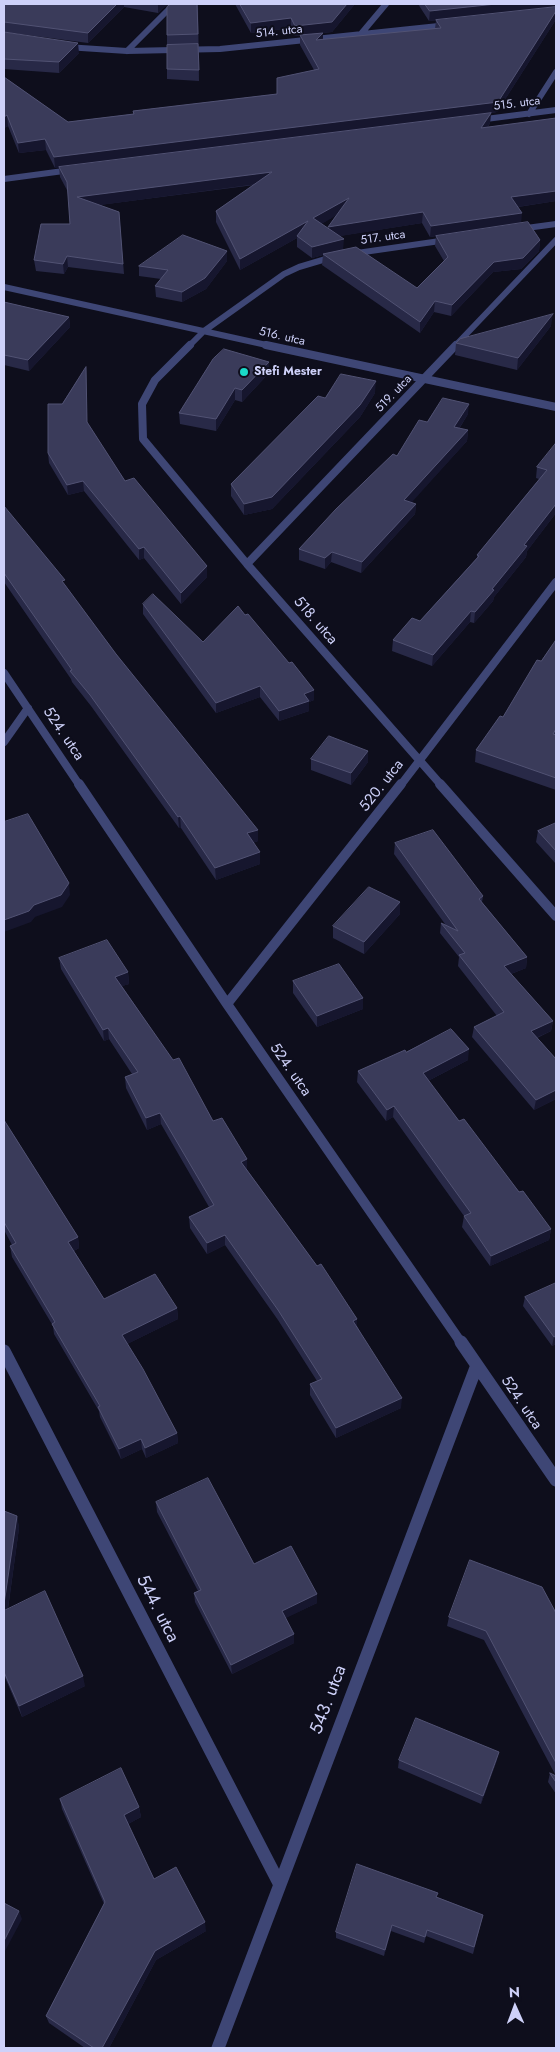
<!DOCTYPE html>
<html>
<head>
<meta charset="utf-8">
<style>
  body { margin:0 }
  #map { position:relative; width:560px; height:2052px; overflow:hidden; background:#0e0e1c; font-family:Jost,sans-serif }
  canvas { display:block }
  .frame { position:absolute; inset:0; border:5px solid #ced1f9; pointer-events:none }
  .north { position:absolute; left:490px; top:1982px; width:50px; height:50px; -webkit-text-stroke:4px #0e0e1c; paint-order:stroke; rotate:358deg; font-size:14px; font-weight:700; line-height:20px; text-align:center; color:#ced1f9 }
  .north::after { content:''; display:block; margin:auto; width:18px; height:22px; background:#ced1f9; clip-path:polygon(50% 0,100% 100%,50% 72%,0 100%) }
</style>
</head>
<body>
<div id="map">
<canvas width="560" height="2052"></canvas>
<div class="frame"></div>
<div class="north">N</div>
</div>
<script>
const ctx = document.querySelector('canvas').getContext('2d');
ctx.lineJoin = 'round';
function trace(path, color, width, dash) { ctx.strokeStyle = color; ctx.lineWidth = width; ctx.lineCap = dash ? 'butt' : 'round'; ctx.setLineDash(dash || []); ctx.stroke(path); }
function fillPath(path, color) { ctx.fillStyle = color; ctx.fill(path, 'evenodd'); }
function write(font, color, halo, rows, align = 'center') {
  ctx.font = font + ' Jost,sans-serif'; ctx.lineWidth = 4; ctx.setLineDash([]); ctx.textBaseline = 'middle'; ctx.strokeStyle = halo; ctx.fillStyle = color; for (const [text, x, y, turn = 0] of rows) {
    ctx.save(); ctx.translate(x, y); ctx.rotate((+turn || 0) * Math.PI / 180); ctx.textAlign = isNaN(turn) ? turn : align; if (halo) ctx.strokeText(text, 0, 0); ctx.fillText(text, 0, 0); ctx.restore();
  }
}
const streetFar3 = new Path2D(`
  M360 35 386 4
  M66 47 127 51 220 49 448 25
  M127 51 174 4
  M529 114 556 72
  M478 120 556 110
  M4 179 71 170
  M519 229 556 224
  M350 254 447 240
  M4 287 271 346
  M189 346 204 331 284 274 299 267 336 256
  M455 346 556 240`);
const streetFar2 = new Path2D(`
  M190 345 155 380 142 404 143 439 247 564 442 786
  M266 345 556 407
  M247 564 456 345
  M4 673 80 786
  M4 742 28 708
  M400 786 556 582`);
const streetFar1 = new Path2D(`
  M79 784 227 1004 462 1344
  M440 784 556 916
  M227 1004 401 784`);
const street = new Path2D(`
  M461 1342 556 1480
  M4 1351 279 1883
  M218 2048 477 1365`);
const wall = new Path2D(`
  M4 4H168L158 13 124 7 88 43 4 32 79 53 59 73 4 69Z
  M198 4 199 81 167 79V35Z
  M235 4H355L332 32 295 36 291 28 251 33Z
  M418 4H556V23L555 21 497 112 491 113 490 123 488 127 556 201 518 207 521 223 540 240 539 251 521 269 493 272 451 316 434 312 420 333 322 265 323 255 312 258 297 247V238L240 270 216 222V211L254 185 99 205 119 212 124 274 68 267 64 274 36 271 34 260 70 224 68 192 60 177 59 167 55 168 46 150 19 153 8 126 4 128V77L68 122 133 114V111L277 94 314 70 300 45V35L323 33V40L435 29 436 20 555 7 429 21ZM336 215 328 228 321 224ZM422 223 430 237 436 236 435 246 444 261 417 288 343 250 339 236Z
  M227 261 206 289 182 302 156 297 155 286 161 279 139 276V266Z
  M4 302 69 317 70 327 29 371 4 365Z
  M551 326 517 370 455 355 456 343Z
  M269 362V373L242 402 235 400 216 431 180 424 179 413Z
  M86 367 87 423 125 481 207 566V577L181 604 144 558 139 560 84 491 68 495 49 463 48 453 62 404Z
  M375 393 360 417 272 509 244 515 231 496V484L325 398Z
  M468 414 459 429 468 430 467 441 411 502 416 504 415 514 361 573 331 562 325 569 299 560V549L397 456 427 422Z
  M556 443V513L527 551 526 557 494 597 493 601 474 623 470 622 432 666 392 651 393 640 420 621 477 558V555L539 479 536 478 537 467Z
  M4 506 66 587 116 654 258 841 253 843 260 864 216 880 181 828H179L91 706 72 682 71 679 4 582Z
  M143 604 203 642 314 700 309 702V711L279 721 260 697 216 713 143 614Z
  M556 640V790L475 762 476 750 503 717Z
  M368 751V762L351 785 311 770V759Z
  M556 823V864L536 842 538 831Z
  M395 843 483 896 482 902 527 957 526 968 511 974 553 1021 551 1031 537 1038 556 1059V1099L534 1110 472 1037 474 1027 497 1016 458 966 459 957 440 933 441 923 445 924 394 854Z
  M400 902V914L364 954 333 938V926Z
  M59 958 128 972 129 984 122 986 213 1121 247 1170 317 1266 357 1319V1326L401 1408 336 1438 310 1395V1384L317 1381 278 1320 225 1245 207 1254 190 1228 189 1217 209 1207 161 1124 147 1130 126 1088 125 1077 132 1074 109 1039 104 1041 61 969Z
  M293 981 363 998V1009L317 1027 293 993Z
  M406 1052 468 1060 428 1081 459 1121 551 1229 549 1240 490 1266 462 1227 464 1216 393 1117 386 1121 357 1082 358 1071Z
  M4 1120 78 1237 79 1248 74 1251 104 1299 177 1308 178 1319 127 1344 177 1433 178 1443 146 1458 142 1449 121 1459 100 1417 99 1411 54 1334 53 1326 12 1257 10 1246 12 1245 4 1230Z
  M556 1283V1344L552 1346 523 1306 525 1297Z
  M156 1502 254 1564 317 1603 285 1618 294 1643 232 1674 195 1602 194 1593 198 1591 157 1512Z
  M4 1511 17 1516 19 1528 8 1609 85 1686 22 1717 4 1675Z
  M556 1613V1794L548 1782 550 1773 556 1776 484 1640 447 1626 449 1617Z
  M399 1760H497L481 1804 398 1768Z
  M60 1799 139 1807 141 1817 128 1824 154 1879 206 1931 156 1960 109 2048H85L49 2023 46 2016 104 1904 62 1809Z
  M437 1897 483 1915 473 1954 426 1936 424 1943 391 1931 384 1956 336 1938V1932Z`);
const shadedWall = new Path2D(`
  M117 4H124V7L88 43V33Z
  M158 4H168L158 13Z
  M347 4H355L332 32 295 36V26Z
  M496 4H556L555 7 429 21 430 11Z
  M556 11 555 21 497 112 491 113 490 123 481 138V128L491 113 55 168 54 157 498 102Z
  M291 18V28L251 33V23Z
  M323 33V43L316 40Z
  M78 43 79 53 59 73V62Z
  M7 115 8 126 4 128V117Z
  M45 139 46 150 19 153 18 143Z
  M272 172V182L78 208 77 197Z
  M556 191V201L510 208 511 197Z
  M349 198V208L313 229V218Z
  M423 212 422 223 328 238V227Z
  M522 213 521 224 430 237 431 226Z
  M308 221 297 238 240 270V259Z
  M344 239 343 250 323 254V255L312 258V247Z
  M540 240 539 251 521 269 493 272 451 316 452 305 494 262Z
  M227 251V261L206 289 182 302V292Z
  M67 256 68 267 64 274 63 264Z
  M435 301 434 312 420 333V322Z
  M553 314 551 326 517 370 518 358Z
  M69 317 70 327 29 371 28 360Z
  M269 362V373L242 402V390Z
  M376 381 375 393 360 417 272 509 244 515V504Z
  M235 388V400L216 431V419Z
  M469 404 468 414 453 438 454 427Z
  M468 430 467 441 404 511V500Z
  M83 481 84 491 68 495 67 485Z
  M416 504 415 514 361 573 362 562Z
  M556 504V513L527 551 526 557 494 597 493 601 474 623 475 612 524 545Z
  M144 547V558L139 560V549Z
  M332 552 331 562 325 569V558Z
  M207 566V577L181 604V593Z
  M471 611 470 622 432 666 433 655Z
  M260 686V697L216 713V703Z
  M314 690V700L309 702V711L279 721V711L304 694Z
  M368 751V762L351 785V773Z
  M180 816 181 828H179L178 817Z
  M258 830V841L247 845V833Z
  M260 852V864L216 880 215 868Z
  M69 883 70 895 62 907 35 917 31 922 4 932V920L34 905Z
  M400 902V914L364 954V942Z
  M527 957 526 968 503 977 504 966Z
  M128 972 129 984 116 988 115 977Z
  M363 998V1009L317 1027V1016Z
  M553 1021 551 1031 529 1041 531 1031Z
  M108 1028 109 1039 104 1041 103 1030Z
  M469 1049 468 1060 422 1084 423 1073Z
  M556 1090V1099L534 1110 536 1100Z
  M394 1106 393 1117 386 1121 387 1110Z
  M160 1113 161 1124 147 1130 146 1118Z
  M247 1159V1170L241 1162Z
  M551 1229 549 1240 490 1266 491 1256Z
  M225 1235V1245L207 1254V1243Z
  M78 1237 79 1248 70 1253 68 1242Z
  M177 1308 178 1319 123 1346 122 1335Z
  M357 1319V1329L353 1321Z
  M556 1336V1344L552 1346 554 1337Z
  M402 1398 401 1408 336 1438V1428Z
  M177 1433 178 1443 146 1458 145 1448Z
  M141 1439 142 1449 121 1459 119 1449Z
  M17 1516 19 1528 6 1622 4 1615V1604Z
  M317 1594V1603L282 1620V1611Z
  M294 1634V1643L232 1674 231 1665Z
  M83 1676 85 1686 22 1717 19 1706Z
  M499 1752 497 1760 481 1804 483 1796Z
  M139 1807 141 1817 126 1825 124 1815Z
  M19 1911 22 1919 4 1953V1941Z
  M205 1922 206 1931 156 1960 109 2048H102L155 1951Z
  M392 1925 391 1931 384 1956 385 1950Z`);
const building = new Path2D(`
  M4 4H117L88 33 4 22Z
  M171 4H197L198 34 167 35V7Z
  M240 4H347L332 22 295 26 291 18 251 23Z
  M425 4H496L430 11Z
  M556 7V11L498 102 54 157 45 139 18 143 7 115 4 117V77L68 122 134 114 133 111 277 94V78L319 69 300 35 323 33 316 40 441 28 436 20Z
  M4 32 78 43 59 62 4 59Z
  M198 44 199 70 167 69V45Z
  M491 113 481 128 556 118V191L511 197 522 213 431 226 423 212 328 227 349 198 313 218 344 239 312 247 297 236 308 221 240 259 216 211 272 172 77 197 119 212 123 264 67 256 63 264 34 260 41 224H70L67 182 59 167Z
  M528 222 540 240 523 258 494 262 452 305 435 301 420 322 323 254 356 247 417 288 448 257 436 236Z
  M183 235 227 251 205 278 182 292 155 286 168 270 139 266Z
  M4 302 69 317 28 360 4 355Z
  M553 314 518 358 456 343 460 339Z
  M224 349 269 362 242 390 235 388 216 419 179 413 213 359Z
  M86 367 87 422 125 481 134 478 207 566 181 593 144 547 139 549 83 481 67 485 48 453V404H62Z
  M341 374 376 381 360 405 272 497 244 504 231 484 318 396 325 398Z
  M443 398 469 404 454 427 468 430 404 500 416 504 362 562 332 552 325 558 299 549 336 509 393 454 397 456 419 420 427 422Z
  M556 443V504L524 545 527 546 492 589 494 590 475 612 471 611 433 655 393 640 412 618 420 621 479 556 477 555 547 470 537 467Z
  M4 506 65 580 62 581 116 654 258 830 247 833 260 852 215 868 180 816 178 817 90 695 70 671 72 670 4 573Z
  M153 594 203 642 238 606 245 615 248 614 289 663 292 662 314 690 304 694 309 701 279 711 260 686 216 703 143 604Z
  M556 640V729L553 734 556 735V778L476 750 500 716 503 717 537 660 541 661Z
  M329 736 368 751 351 773 311 759Z
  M28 814 69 883 61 895 34 905 29 911 4 920V822Z
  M556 823V851L538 831Z
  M433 830 483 896 479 899 527 957 504 966 553 1021 531 1031 556 1059V1090L536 1100 474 1027 504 1012 459 955 465 953 441 923 458 931 395 843Z
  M369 887 400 902 364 942 333 926Z
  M107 940 128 972 115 977 173 1060 179 1058 213 1121 222 1118 247 1159 241 1162 317 1266 321 1264 357 1319 353 1321 402 1398 336 1428 310 1384 322 1379 278 1310 225 1235 207 1243 189 1217 214 1205 160 1113 146 1118 125 1077 138 1072 108 1028 103 1030 59 958Z
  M339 964 363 998 317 1016 293 981Z
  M451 1029 469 1049 423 1073 459 1121 464 1119 519 1192 523 1191 551 1229 491 1256 464 1216 471 1213 394 1106 387 1110 358 1071 405 1050 406 1052Z
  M4 1120 78 1237 68 1242 104 1299 155 1274 177 1308 122 1335 143 1369 177 1433 145 1448 141 1439 119 1449 98 1407 100 1406 52 1324 55 1322 10 1246 16 1243 4 1222Z
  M556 1283V1336L554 1337 525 1297Z
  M208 1478 254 1564 291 1546 317 1594 282 1611 294 1634 231 1665 194 1593 201 1590 156 1502Z
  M4 1511 17 1516 4 1604Z
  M470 1560 542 1587 556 1613V1763L486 1631 449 1617Z
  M45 1591 83 1676 19 1706 4 1672V1611Z
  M416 1718 499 1752 483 1796 399 1760Z
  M121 1768 139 1807 124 1815 154 1879 176 1867 205 1922 155 1951 102 2048H94L46 2016 105 1902 60 1799Z
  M550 1773 556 1776V1782Z
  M357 1864 438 1893 436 1897 483 1915 474 1947 427 1930 425 1937 392 1925 385 1950 336 1932Z
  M4 1903 19 1911 4 1941Z`);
const markers = [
  [244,372,5,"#1adac9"]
];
const farStreetnames = [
  ["514. utca",279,32,-6],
  ["515. utca",517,104,-7],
  ["517. utca",383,238,-8],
  ["516. utca",282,337,13],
  ["519. utca",394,394,-46]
];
const farPoinames = [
  ["Stefi Mester",254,372]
];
const streetNames = [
  ["518. utca",315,621,49],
  ["524. utca",63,734,56],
  ["520. utca",382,786,-52],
  ["524. utca",290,1070,55],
  ["524. utca",521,1403,56]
];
const nearStreetnames = [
  ["544. utca",157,1609,63],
  ["543. utca",329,1700,-69]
];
trace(streetFar3, '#3e4675', 6);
trace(streetFar2, '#3e4675', 8);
trace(streetFar1, '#3e4675', 10);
trace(street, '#3e4675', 13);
fillPath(wall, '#282947');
fillPath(shadedWall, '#16162e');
fillPath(building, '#3a3b5a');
trace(building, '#515273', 1);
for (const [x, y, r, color] of markers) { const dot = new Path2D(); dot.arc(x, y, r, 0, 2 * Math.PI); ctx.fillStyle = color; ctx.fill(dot); trace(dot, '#0e0e1c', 2); }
write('12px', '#ced1f9', '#0e0e1c', farStreetnames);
write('bold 12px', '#ced1f9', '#0e0e1c', farPoinames, 'left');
write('15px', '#ced1f9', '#0e0e1c', streetNames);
write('18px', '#ced1f9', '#0e0e1c', nearStreetnames);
</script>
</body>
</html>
